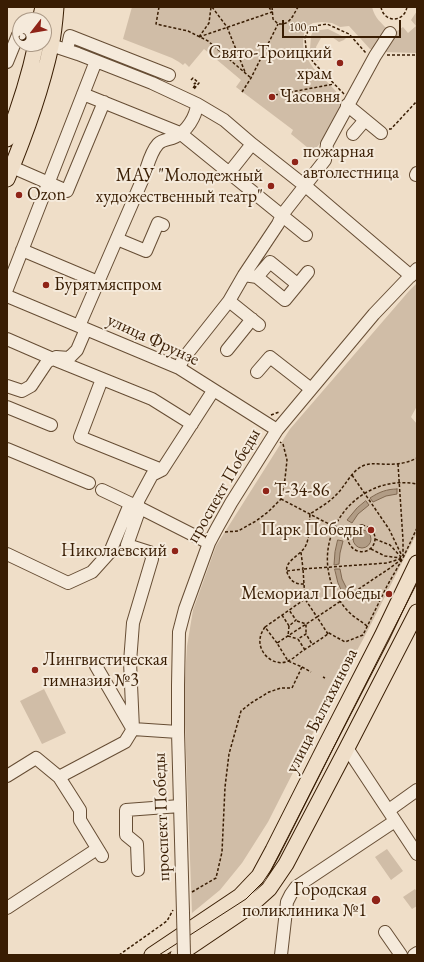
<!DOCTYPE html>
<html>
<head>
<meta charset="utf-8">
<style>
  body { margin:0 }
  #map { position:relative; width:424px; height:962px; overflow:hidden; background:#efdec8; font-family:"EB Garamond",serif }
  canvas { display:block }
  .frame { position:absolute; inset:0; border:8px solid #391d03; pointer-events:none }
  .north { position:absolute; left:12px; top:12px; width:40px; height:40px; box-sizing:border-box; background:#f5eadb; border:1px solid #aa9885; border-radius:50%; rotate:239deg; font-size:11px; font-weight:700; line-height:16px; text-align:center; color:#391d03 }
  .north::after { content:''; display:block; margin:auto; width:14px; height:18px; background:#8f2418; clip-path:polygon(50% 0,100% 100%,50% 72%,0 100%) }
  .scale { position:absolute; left:282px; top:20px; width:119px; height:18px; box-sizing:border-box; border:2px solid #391d03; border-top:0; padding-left:5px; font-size:12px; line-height:14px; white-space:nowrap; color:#391d03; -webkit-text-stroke:3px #f5eadb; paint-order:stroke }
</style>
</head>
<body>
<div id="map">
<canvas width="424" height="962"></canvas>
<div class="frame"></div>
<div class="north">С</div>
<div class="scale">100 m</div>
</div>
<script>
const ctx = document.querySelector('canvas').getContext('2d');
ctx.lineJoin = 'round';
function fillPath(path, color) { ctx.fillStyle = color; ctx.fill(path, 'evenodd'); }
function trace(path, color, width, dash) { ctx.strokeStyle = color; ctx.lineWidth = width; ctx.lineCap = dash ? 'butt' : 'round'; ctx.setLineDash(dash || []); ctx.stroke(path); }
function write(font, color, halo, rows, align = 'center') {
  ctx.font = font + ' "EB Garamond",serif'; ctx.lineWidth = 4; ctx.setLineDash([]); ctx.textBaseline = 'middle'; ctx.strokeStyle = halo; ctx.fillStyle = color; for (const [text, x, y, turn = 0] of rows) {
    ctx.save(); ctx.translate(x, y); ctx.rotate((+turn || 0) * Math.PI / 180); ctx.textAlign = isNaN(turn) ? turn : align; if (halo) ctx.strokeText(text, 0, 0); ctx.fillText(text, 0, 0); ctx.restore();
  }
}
const green = new Path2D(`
  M132 7H372C375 19 381 22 389 31L377 49H370L349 26 340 27 332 23 322 22 313 23 305 28C304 35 302 43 304 50 305 55 312 67 316 71 324 80 342 93 342 105 341 116 321 143 313 152L291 134 293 130 236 87 241 80 204 49 189 67 185 63 183 65 179 62 172 58 123 39Z
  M416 7H417V53L383 52 394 33 403 27 408 33 416 26 411 20 417 11Z
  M328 29 346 38 344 40 339 42 332 37 322 36 316 47 319 60 317 61 310 49 311 36 313 31Z
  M417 283V406L411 417 417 424V533L368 630 313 733 268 822 242 863 220 890 192 913 184 697 187 646 193 610 216 546 290 429 409 291Z
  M44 689 66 733 42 744 20 701Z
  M387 849 403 871 391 880 375 857Z
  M415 889 417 892V906L412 909 403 897Z`);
const water = new Path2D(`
  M397 489V494L386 496 373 502 370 498C379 492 387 489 397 489Z
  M366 501 369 505 358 514 352 523 347 520 357 508Z
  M353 539a9 9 0 1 1 18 0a9 9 0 1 1-18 0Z
  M338 540 343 541 340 553 339 564 334 565 335 552Z
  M335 569H340L342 579 349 593 344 596 338 583Z`);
const path = new Path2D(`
  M159 7 156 24 188 31 208 41 251 78
  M212 7 227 27 245 72
  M272 7 273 19 278 24C290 25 292 17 298 7
  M381 7C384 23 404 23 407 7
  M199 37 272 12 269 7
  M199 37 209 23 211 7
  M387 55H416L417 56
  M191 80 193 78 199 83 194 89 193 88 196 84 195 83 193 85
  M242 92 251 78 278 24
  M344 94 313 62 306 48 305 38 309 29 314 26 327 24 349 34 366 53
  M275 95 334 84
  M389 129H391L417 101
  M271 415 279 412
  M398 464 403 540V556
  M352 475 389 529 402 556
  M281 499 325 522 349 533
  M362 525C384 530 375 556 358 551 354 550 351 547 349 543 345 533 353 527 362 525Z
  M225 532 238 531 256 521 268 512 281 499 285 479 287 460 283 444 280 442
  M375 539 390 545 401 557
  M371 549 385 556 401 558
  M287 571 303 569 301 552
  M304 584C298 584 293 583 290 578 278 562 301 557 306 545 310 536 309 524 310 514 319 508 328 503 335 496 346 486 351 470 365 465 371 463 375 464 381 464 393 465 406 464 417 458
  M282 615 289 626 296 620 289 610
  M297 621 306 624V634
  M289 626 288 636 298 639
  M367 626C362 622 357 619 352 615 343 607 336 596 332 585 312 530 360 473 417 484
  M265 627C260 634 258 642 262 650 266 659 278 666 288 661 293 659 297 655 301 652 310 646 320 640 329 633L345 642 363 635 387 586 403 558 417 528
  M328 634 317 617 390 568 402 559
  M277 643 265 627 305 599
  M305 650 298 639 306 634 312 644
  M302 667 311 672
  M323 677 325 678
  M192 892 216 878 222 852 225 787 229 754 241 711 251 703 269 692 281 688H292L302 667 288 661 277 643 317 617 305 599 303 569 387 563 403 558
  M119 955 167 921 173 910`);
const minor = new Path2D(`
  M51 45 78 54 152 83 197 104 224 120 252 144 309 189 411 276
  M67 50 70 36 169 75
  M7 62 18 35
  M83 94 180 133 306 235
  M347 105 381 133
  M353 134 365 120
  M12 167 67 191 104 102
  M229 173 252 144
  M417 173 416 175H417
  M117 239 146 251 158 223 163 225
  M22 250 98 282
  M244 275 257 277 285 300 308 272
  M257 277 270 262 297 284
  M7 289 96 61
  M7 296 179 368 277 430
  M229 301 259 325
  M79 326 144 176C148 165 150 153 158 144 163 139 169 140 175 137 187 131 196 117 197 104
  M7 339 53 359 152 399 192 424
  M227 350 252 319
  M179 368 183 359 229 301 244 275 278 224 282 215 325 160 327 144 375 56 390 33
  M257 372 270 357 311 389
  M102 379 80 437 162 470
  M7 386 22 391 31 386 47 362 56 357 69 358 77 350 86 329
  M7 407 51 425
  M7 449 89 483
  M102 490 140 508 127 545 152 553
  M209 543 140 508 138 505V501L152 475 162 470 213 391
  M7 554 68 583 92 572 110 552 130 504
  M96 666 132 728
  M133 729 130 662 133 623 152 559
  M347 748 417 854
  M7 776 36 758 59 777 80 810V820L102 856
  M59 777 125 742 133 729 178 732
  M389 810 417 790
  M138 870 137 844 126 835V810L180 806
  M7 908 97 849
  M183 913 178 732V685L179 632 185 609 209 543 217 528 231 503 277 430 374 314 417 269
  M385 932 401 955
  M281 955 287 902 291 894 296 887 395 821
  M414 955 417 953`);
const major = new Path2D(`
  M40 20 43 7
  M7 139C19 108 29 77 36 44
  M7 179C25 136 41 92 51 46 54 33 55 20 56 7
  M152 955 240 896 259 876 273 850 326 745 382 636 417 563
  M178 955 249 907 269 889 286 864 347 748 417 612`);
const tram = new Path2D(`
  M159 955 246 899 263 882 271 870 288 837 417 583`);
const minorBridge = new Path2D(`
  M183 913 184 955`);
const markers = [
  [340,63,4,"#8f2418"],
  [272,97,4,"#8f2418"],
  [295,162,4,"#8f2418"],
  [271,186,4,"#8f2418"],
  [19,195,4,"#8f2418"],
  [46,285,4,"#8f2418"],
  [266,491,4,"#8f2418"],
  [371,530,4,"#8f2418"],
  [175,551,4,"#8f2418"],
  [389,594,4,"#8f2418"],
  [35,670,4,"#8f2418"],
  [376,900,5,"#8f2418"]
];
const poiNames = [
  ["Свято-Троицкий",332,53],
  ["храм",332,74],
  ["Часовня",280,97,"left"],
  ["пожарная",303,152,"left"],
  ["автолестница",303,173,"left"],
  ["МАУ \"Молодежный",263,176],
  ["художественный театр\"",263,197],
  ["Ozon",27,195,"left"],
  ["Бурятмяспром",54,285,"left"],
  ["T-34-86",274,491,"left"],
  ["Парк Победы",363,530],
  ["Николаевский",167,551],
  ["Мемориал Победы",381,594],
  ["Лингвистическая",43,660,"left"],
  ["гимназия №3",43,681,"left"],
  ["Городская",367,890],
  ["поликлиника №1",367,911]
];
const streetNames = [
  ["улица Фрунзе",153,340,25],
  ["проспект Победы",224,486,-60],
  ["улица Балтахинова",322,711,-63],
  ["проспект Победы",162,817,-92]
];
fillPath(green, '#d0bda7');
fillPath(water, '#b19c85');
trace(water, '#816951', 1);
trace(minor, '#664d34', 14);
trace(major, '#391d03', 17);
trace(path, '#391d03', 1.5, [3, 2]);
trace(minor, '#f5eadb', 12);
trace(major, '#efdec8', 15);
trace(tram, '#391d03', 1);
trace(minorBridge, '#664d34', 14, []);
trace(minorBridge, '#f5eadb', 12);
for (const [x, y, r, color] of markers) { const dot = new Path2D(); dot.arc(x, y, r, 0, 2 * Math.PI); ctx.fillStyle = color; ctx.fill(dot); trace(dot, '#f5eadb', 1.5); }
write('18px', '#391d03', '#f5eadb', poiNames, 'right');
write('18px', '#391d03', '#f5eadb', streetNames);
</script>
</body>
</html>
